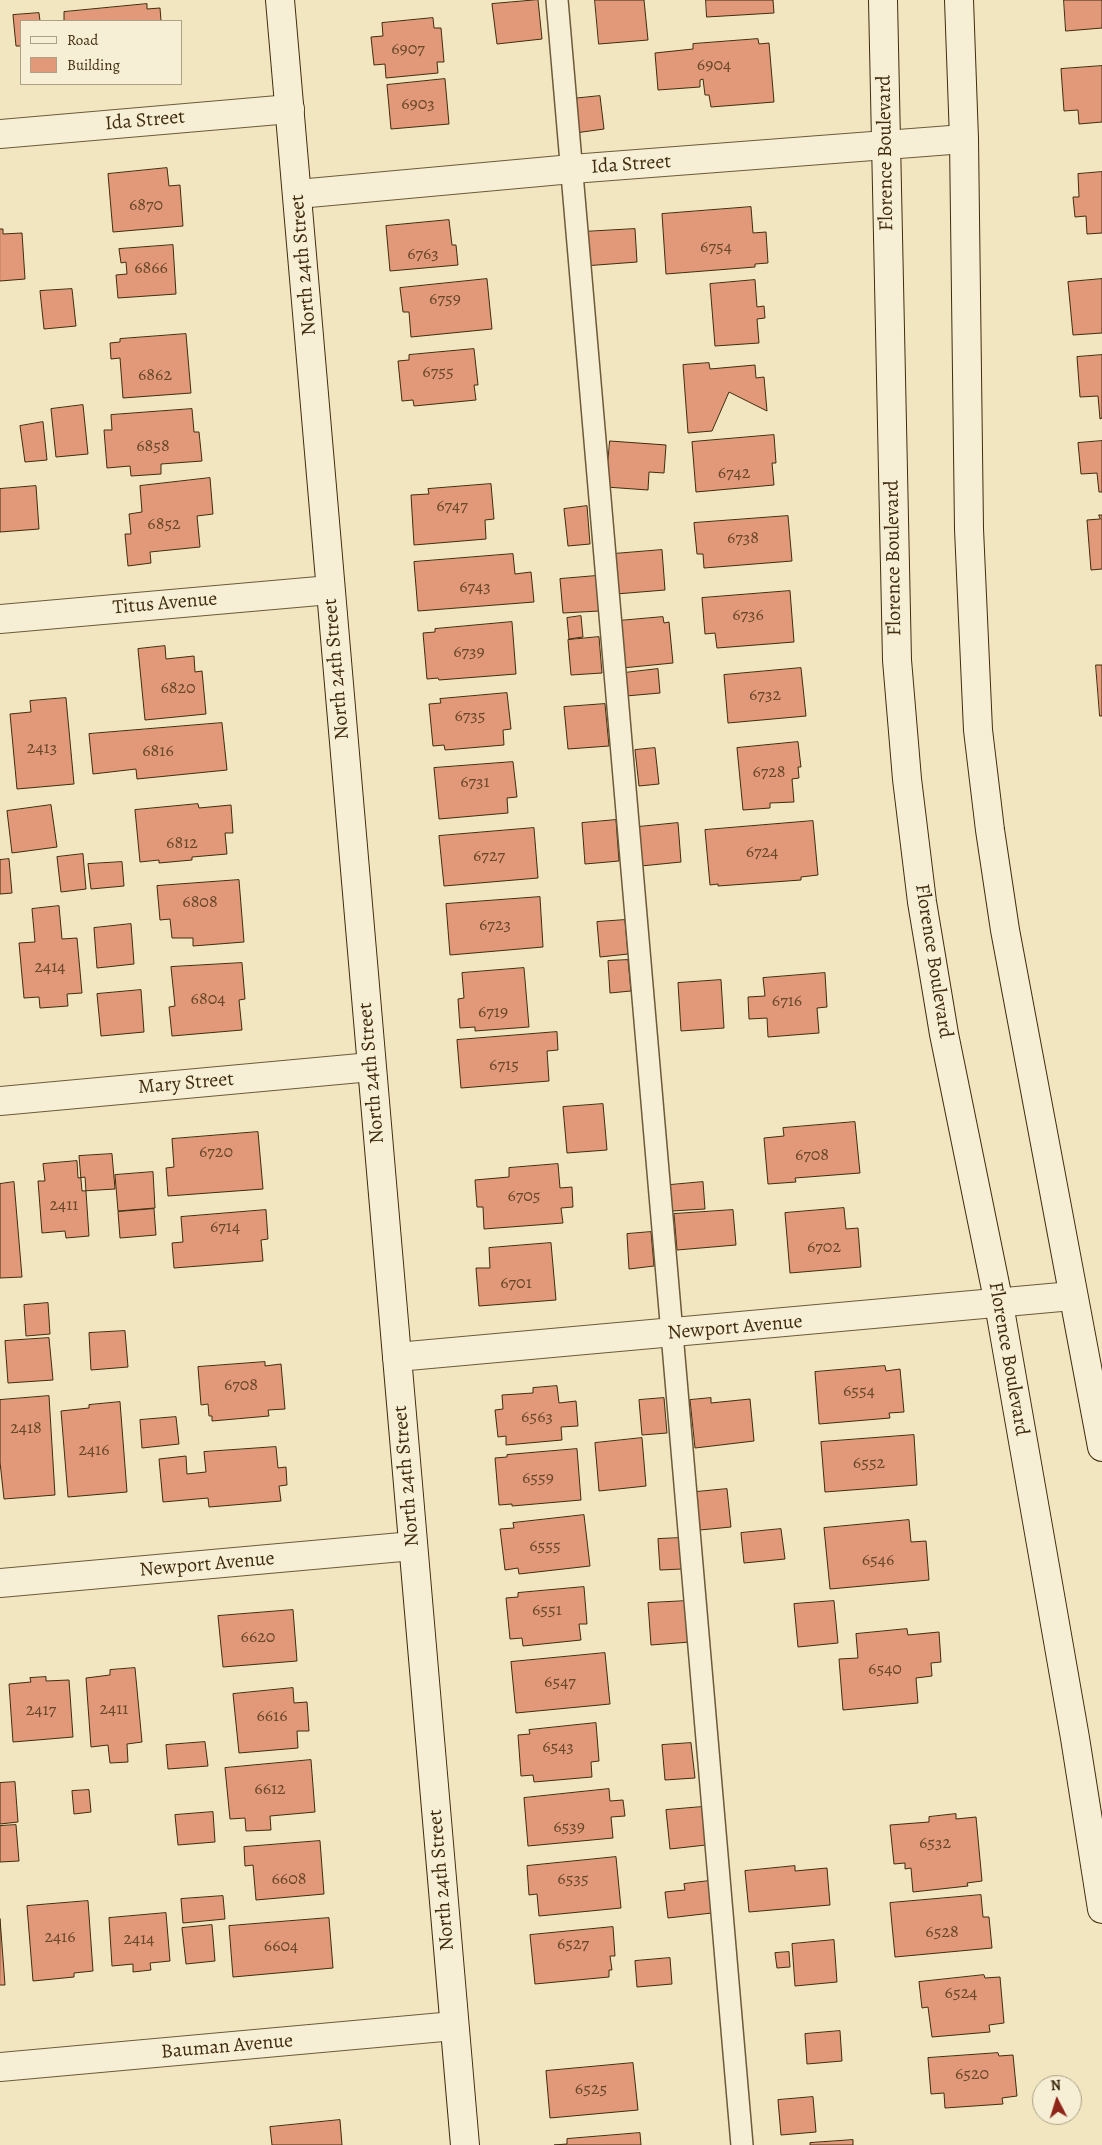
<!DOCTYPE html>
<html>
<head>
<meta charset="utf-8">
<style>
  body { margin:0 }
  #map { position:relative; width:1102px; height:2145px; overflow:hidden; background:#f1e6bf; font-family:Alegreya,serif }
  canvas { display:block }
  .legend { position:absolute; left:20px; top:20px; width:162px; height:65px; box-sizing:border-box; background:#f6efd5; border:1px solid #aea185; margin:0; padding:6px 9px; list-style:none; font-size:15px; color:#412c0e }
  .legend li { display:flex; align-items:center; gap:10px; height:25px }
  .legend b { width:25px; border:1px solid #aea185 }
  .north { position:absolute; left:1032px; top:2075px; width:50px; height:50px; box-sizing:border-box; background:#f6efd5; border:1px solid #aea185; border-radius:50%; rotate:355deg; font-size:14px; font-weight:700; line-height:20px; text-align:center; color:#412c0e }
  .north::after { content:''; display:block; margin:auto; width:18px; height:22px; background:#8f2418; clip-path:polygon(50% 0,100% 100%,50% 72%,0 100%) }
</style>
</head>
<body>
<div id="map">
<canvas width="1102" height="2145"></canvas>
<ul class="legend">
<li><b style="height:6px;background:#f6efd5"></b>Road</li>
<li><b style="height:14px;background:#e19979"></b>Building</li>
</ul>
<div class="north">N</div>
</div>
<script>
const ctx = document.querySelector('canvas').getContext('2d');
ctx.lineJoin = 'round';
function fillPath(path, color) { ctx.fillStyle = color; ctx.fill(path, 'evenodd'); }
function trace(path, color, width, dash) { ctx.strokeStyle = color; ctx.lineWidth = width; ctx.lineCap = dash ? 'butt' : 'round'; ctx.setLineDash(dash || []); ctx.stroke(path); }
function write(font, color, halo, rows, align = 'center') {
  ctx.font = font + ' Alegreya,serif'; ctx.lineWidth = 4; ctx.setLineDash([]); ctx.textBaseline = 'middle'; ctx.strokeStyle = halo; ctx.fillStyle = color; for (const [text, x, y, turn = 0] of rows) {
    ctx.save(); ctx.translate(x, y); ctx.rotate((+turn || 0) * Math.PI / 180); ctx.textAlign = isNaN(turn) ? turn : align; if (halo) ctx.strokeText(text, 0, 0); ctx.fillText(text, 0, 0); ctx.restore();
  }
}
const building = new Path2D(`
  M538 0 542 39 497 44 492 4Z
  M595 0H644L648 40 599 44Z
  M706 0H773L774 13 707 17Z
  M1064 0H1102V28L1066 31Z
  M147 4V9L160 8 161 21H64V12Z
  M39 13 40 21H21V46H16L13 15Z
  M433 18 434 28H441L444 62H437L438 73 386 78 385 64 374 65 371 37 383 36 382 23Z
  M758 39 759 44 769 43 774 102 711 107 709 95H705L703 79 700 80V87L658 90 655 53 693 49V44Z
  M1102 66V122L1079 124 1078 110 1064 111 1061 69Z
  M445 79 449 124 391 129 387 85Z
  M600 96 604 129 575 133 571 99Z
  M167 168 169 186 180 185 183 226 113 232 108 174Z
  M1102 172V233L1087 234 1086 216 1075 217 1073 197H1079L1078 174Z
  M751 207 753 233 766 232 768 263 755 264V267L666 274 662 214Z
  M449 220 452 245H456L458 265 390 271 386 226Z
  M0 229H3V234L22 233 25 279 0 281Z
  M635 229 637 262 584 266 582 232Z
  M173 245 176 294 118 298 116 275 127 274 126 262 121 263 119 249Z
  M487 279 492 329 411 337 409 312H403L400 288Z
  M1102 279V333L1073 335 1068 282Z
  M755 280 757 307 764 306 765 318 757 319 759 343 715 346 710 284Z
  M72 289 76 326 44 329 40 291Z
  M186 334 191 393 123 398 120 358 111 359 110 343 120 342V339Z
  M474 349 478 385H474L476 400 414 406 413 400 402 401 398 361 409 360V355Z
  M1102 355V418L1100 419 1098 396 1080 397 1077 357Z
  M709 363 710 369 755 365 756 378 764 377 767 411 729 392 712 431 688 433 683 365Z
  M83 405 88 454 56 457 51 409Z
  M192 409 194 432H199L202 461 161 464V474L131 476 130 466 107 468 104 430H112L111 415Z
  M43 422 47 460 25 462 20 426Z
  M774 435 776 463H772L774 485 696 492 692 442Z
  M610 441 666 445 664 473 649 472 648 490 606 487Z
  M1102 441V492H1099L1097 473 1081 474 1078 443Z
  M210 478 213 514 197 516 200 547 150 552 151 563 128 566 125 534H131L129 514 142 512 140 486Z
  M491 484 494 519 485 520 486 539 414 545 411 495 429 494 428 489Z
  M36 486 39 529 0 532V489Z
  M587 506 590 544 568 546 564 509Z
  M1099 515H1102V569L1091 570 1087 520 1100 519Z
  M788 516 792 561 704 568 703 554H697L694 523Z
  M662 550 665 590 616 594 613 554Z
  M513 554 515 574 531 572 534 602 418 611 414 562Z
  M596 576 599 611 563 613 560 579Z
  M790 591 794 642 717 648 715 633 705 634 702 598Z
  M581 616 583 637 569 639 567 618Z
  M663 617 664 623 669 622 673 663 622 668 618 621Z
  M512 622 516 674 439 680 438 678 427 679 423 633 435 632V629Z
  M599 637 602 673 571 675 568 640Z
  M165 646 166 659 194 656 195 672 202 671 206 714 145 720 138 649Z
  M1096 665H1102V716H1100Z
  M801 668 806 716 728 723 724 675Z
  M658 669 660 693 626 696 624 673Z
  M507 693 511 729 503 730 504 745 445 750 444 745 433 746 429 704 441 703 440 699Z
  M66 698 74 784 17 789 10 714 31 712 30 701Z
  M605 704 609 746 568 749 564 707Z
  M222 723 227 770 137 779 136 769 93 774 89 734Z
  M798 742 801 767H798L799 778 792 779 794 802 770 803V808L743 810 737 748Z
  M655 748 659 784 639 786 635 750Z
  M513 762 517 797 507 798 508 813 439 819 434 768Z
  M198 804 199 808 231 805 233 833H225L227 854 192 857V860L159 863V860L140 862 135 810Z
  M51 805 57 847 12 853 7 811Z
  M616 820 619 861 585 864 582 823Z
  M813 821 818 875 801 877V880L718 886V884L710 885 705 830Z
  M678 823 681 862 641 866 638 827Z
  M534 828 538 878 444 886 439 836Z
  M83 854 86 889 61 892 57 857Z
  M9 859 12 893 0 894V860Z
  M122 862 124 886 91 889 88 864Z
  M239 880 244 942 193 946V938H172L170 919 160 920 157 886Z
  M540 897 543 947 450 955 446 904Z
  M59 906 62 939 77 938 82 993 67 994 68 1006 40 1008 39 997 24 998 19 943 35 942 32 909Z
  M625 920 628 954 600 957 597 922Z
  M131 924 134 964 97 968 94 928Z
  M628 960 631 991 610 993 608 961Z
  M242 963 245 999 239 1000 242 1030 172 1036 169 1007 175 1006 171 967Z
  M524 968 529 1027 475 1031V1027L460 1028 458 999 464 998 462 973Z
  M825 973 827 1007 817 1008 819 1033 768 1037 767 1018 749 1019 748 997 765 996 763 978Z
  M721 980 724 1028 681 1031 678 983Z
  M141 990 144 1032 101 1036 97 994Z
  M557 1032 558 1050 547 1051 549 1081 461 1088 457 1040Z
  M603 1104 607 1150 567 1153 563 1107Z
  M855 1122 860 1173 795 1178 796 1182 768 1184 764 1138 784 1136 783 1128Z
  M258 1132 263 1189 168 1196 166 1168 174 1167 172 1139Z
  M112 1154 115 1189 82 1191 79 1156Z
  M77 1161 78 1178 85 1177 89 1236 66 1238 65 1231 42 1233 38 1181H45L43 1164Z
  M558 1164 560 1188 572 1187 573 1207 561 1208 563 1223 484 1229 483 1207H477L475 1180 509 1177V1168Z
  M153 1172 155 1208 118 1211 115 1175Z
  M14 1182 22 1277 0 1278V1184Z
  M703 1182 705 1209 672 1211 670 1185Z
  M844 1208 846 1229 858 1228 861 1267 790 1273 785 1213Z
  M154 1209 156 1235 120 1238 118 1212Z
  M266 1210 268 1239 261 1240 263 1261 174 1268 172 1243 183 1242 181 1217Z
  M733 1210 736 1245 677 1250 674 1214Z
  M651 1232 654 1266 629 1269 627 1234Z
  M551 1243 556 1300 479 1306 476 1268H490L489 1248Z
  M48 1303 50 1334 26 1336 24 1305Z
  M125 1331 128 1367 91 1370 89 1333Z
  M49 1338 53 1380 8 1383 5 1341Z
  M265 1362V1366L281 1364 285 1409 268 1410 269 1416 212 1421V1416H209L208 1404 201 1405 198 1367Z
  M885 1366 886 1371 900 1369 904 1412 889 1413 890 1418 819 1424 815 1372Z
  M557 1386 559 1403 576 1401 578 1426 561 1427 562 1440 506 1445V1436L498 1437 495 1410 503 1409 502 1395 533 1393V1388Z
  M49 1396 55 1495 4 1499 0 1462V1400Z
  M664 1398 667 1433 642 1435 639 1400Z
  M711 1398V1403L750 1399 754 1441 695 1448 690 1400Z
  M120 1402 127 1492 68 1497 61 1411 89 1408V1405Z
  M176 1417 179 1444 142 1448 140 1420Z
  M914 1435 917 1485 825 1492 821 1442Z
  M642 1438 646 1486 599 1491 595 1443Z
  M276 1447 278 1468 286 1467 287 1485 279 1486 281 1501 209 1507 208 1498 163 1502 159 1459 186 1456 187 1474 206 1472 204 1452Z
  M577 1449 581 1500 512 1506V1504L499 1505 495 1458 507 1457V1455Z
  M727 1489 731 1527 700 1530 696 1492Z
  M584 1515 590 1566 519 1574 518 1568 505 1570 500 1529 514 1528 513 1523Z
  M909 1520 911 1542 926 1541 929 1580 830 1589 824 1528Z
  M781 1529 785 1559 744 1563 741 1533Z
  M680 1538 682 1569 660 1570 658 1539Z
  M584 1587 587 1624H579L581 1640 523 1646 522 1638 510 1639 506 1598 518 1597V1593Z
  M687 1601 690 1642 651 1645 648 1603Z
  M834 1601 838 1643 798 1647 794 1604Z
  M293 1610 297 1661 223 1667 218 1616Z
  M907 1629 908 1635 939 1632 941 1662 931 1663 932 1676 916 1678 918 1703 843 1710 839 1659 858 1658 856 1634Z
  M605 1653 610 1704 516 1713 511 1662Z
  M135 1668 142 1742 127 1744 128 1762 110 1763 108 1745 91 1747 86 1678 110 1675V1670Z
  M46 1677V1681L69 1680 73 1737 13 1742 9 1684 31 1682 30 1678Z
  M293 1688 294 1703 307 1702 309 1731H297L298 1748 239 1753 233 1694Z
  M596 1723 599 1761 591 1762 592 1777 534 1782 533 1775 521 1776 518 1735 530 1734 529 1730Z
  M205 1742 208 1766 168 1769 166 1745Z
  M691 1743 695 1778 665 1780 662 1745Z
  M311 1760 315 1812 270 1816 271 1830 246 1831 245 1818 230 1819 225 1768Z
  M15 1782 18 1822 0 1824V1783Z
  M609 1789 610 1801 623 1800 625 1816 611 1817 613 1838 528 1846 524 1798Z
  M89 1790 91 1812 74 1814 72 1791Z
  M702 1807 706 1845 670 1849 666 1810Z
  M213 1812 215 1842 178 1845 175 1815Z
  M956 1814V1819L976 1817 982 1881 967 1883 968 1886 913 1892 911 1868 905 1869V1863L894 1864 890 1825 929 1822V1817Z
  M16 1825 19 1861 0 1862V1826Z
  M320 1841 324 1894 256 1900 253 1865 245 1866 244 1847Z
  M616 1857 621 1908 539 1916 537 1894 529 1895 527 1866Z
  M795 1866V1871L827 1868 830 1905 749 1912 745 1871Z
  M709 1881 712 1913 668 1918 665 1892 685 1890 684 1884Z
  M981 1895 983 1917H989L992 1948 895 1957 890 1903Z
  M223 1896 225 1919 183 1923 181 1899Z
  M88 1901 93 1971 74 1973V1977L33 1981 27 1906Z
  M166 1913 170 1961 150 1963 151 1970 133 1972V1964L112 1966 109 1918Z
  M329 1918 333 1968 233 1977 229 1926Z
  M0 1919 5 1985H0Z
  M212 1925 215 1961 186 1964 182 1928Z
  M613 1927 615 1956H610L612 1970H609V1977L535 1984 530 1935Z
  M834 1940 837 1982 795 1986 792 1944Z
  M789 1952 790 1967 777 1968 775 1953Z
  M670 1958 672 1984 637 1987 635 1961Z
  M984 1975 985 1978 1000 1977 1004 2023 989 2025 990 2032 932 2037 928 2007 922 2008 919 1982Z
  M840 2031 842 2061 807 2064 805 2034Z
  M998 2053 999 2056 1013 2055 1017 2096 1002 2098 1003 2104 945 2108 944 2093 931 2094 928 2058Z
  M633 2063 638 2110 550 2118 546 2071Z
  M813 2097 816 2132 781 2135 778 2100Z
  M340 2120 342 2145H272L270 2127Z
  M640 2133 641 2145H554L567 2144V2139Z
  M853 2140V2145H810V2143Z`);
const lane = new Path2D(`
  M557 0 742 2145`);
const street = new Path2D(`
  M0 134 290 109
  M298 194 572 169 964 139
  M0 619 330 590
  M0 1101 371 1067
  M397 1357 1072 1296
  M0 1583 413 1546
  M0 2067 454 2026`);
const secondary = new Path2D(`
  M280 0 465 2145
  M883 0 897 660 907 779 922 902 944 1034 999 1304 1075 1738 1102 1909
  M959 0 964 139 969 529 978 730 990 830 1005 930 1102 1447`);
const numberNames = [
  ["6907",408,50],
  ["6904",714,66],
  ["6903",418,105],
  ["6870",146,206],
  ["6754",716,248],
  ["6763",423,255],
  ["6866",151,269],
  ["6759",445,300],
  ["6755",438,373],
  ["6862",155,376],
  ["6858",153,447],
  ["6742",734,474],
  ["6747",452,507],
  ["6852",164,525],
  ["6738",743,539],
  ["6743",475,588],
  ["6736",748,616],
  ["6739",469,653],
  ["6820",178,689],
  ["6732",765,696],
  ["6735",470,717],
  ["2413",42,749],
  ["6816",158,752],
  ["6728",769,773],
  ["6731",475,783],
  ["6812",182,844],
  ["6724",762,853],
  ["6727",489,857],
  ["6808",200,903],
  ["6723",495,926],
  ["2414",50,968],
  ["6804",208,1000],
  ["6716",787,1002],
  ["6719",493,1013],
  ["6715",504,1066],
  ["6720",216,1153],
  ["6708",812,1156],
  ["6705",524,1197],
  ["2411",64,1206],
  ["6714",225,1228],
  ["6702",824,1248],
  ["6701",516,1284],
  ["6708",241,1386],
  ["6554",859,1392],
  ["6563",537,1418],
  ["2418",26,1429],
  ["2416",94,1451],
  ["6552",869,1464],
  ["6559",538,1479],
  ["6555",545,1547],
  ["6546",878,1561],
  ["6551",547,1611],
  ["6620",258,1638],
  ["6540",885,1670],
  ["6547",560,1683],
  ["2411",114,1710],
  ["2417",41,1711],
  ["6616",272,1717],
  ["6543",558,1748],
  ["6612",270,1790],
  ["6539",569,1828],
  ["6532",935,1844],
  ["6608",289,1880],
  ["6535",573,1880],
  ["6528",942,1933],
  ["2416",60,1938],
  ["2414",139,1940],
  ["6527",573,1945],
  ["6604",281,1947],
  ["6524",961,1994],
  ["6520",972,2075],
  ["6525",591,2090]
];
const streetNames = [
  ["Ida Street",145,121,-5],
  ["Florence Boulevard",886,153,-91],
  ["Ida Street",631,165,-4],
  ["North 24th Street",304,265,-95],
  ["Florence Boulevard",894,558,-91],
  ["Titus Avenue",165,604,-5],
  ["North 24th Street",337,669,-95],
  ["Florence Boulevard",933,961,81],
  ["North 24th Street",372,1073,-95],
  ["Mary Street",186,1084,-5],
  ["Newport Avenue",735,1328,-5],
  ["Florence Boulevard",1008,1359,80],
  ["North 24th Street",407,1476,-95],
  ["Newport Avenue",207,1565,-5],
  ["North 24th Street",442,1880,-95],
  ["Bauman Avenue",227,2047,-5]
];
fillPath(building, '#e19979');
trace(building, '#412c0e', 1);
trace(lane, '#6d5a3a', 24);
trace(street, '#6d5a3a', 30);
trace(secondary, '#412c0e', 30);
trace(lane, '#f6efd5', 21);
trace(street, '#f6efd5', 28);
trace(secondary, '#f6efd5', 28);
write('18px', '#694729', null, numberNames);
write('20px', '#412c0e', '#f6efd5', streetNames);
</script>
</body>
</html>
